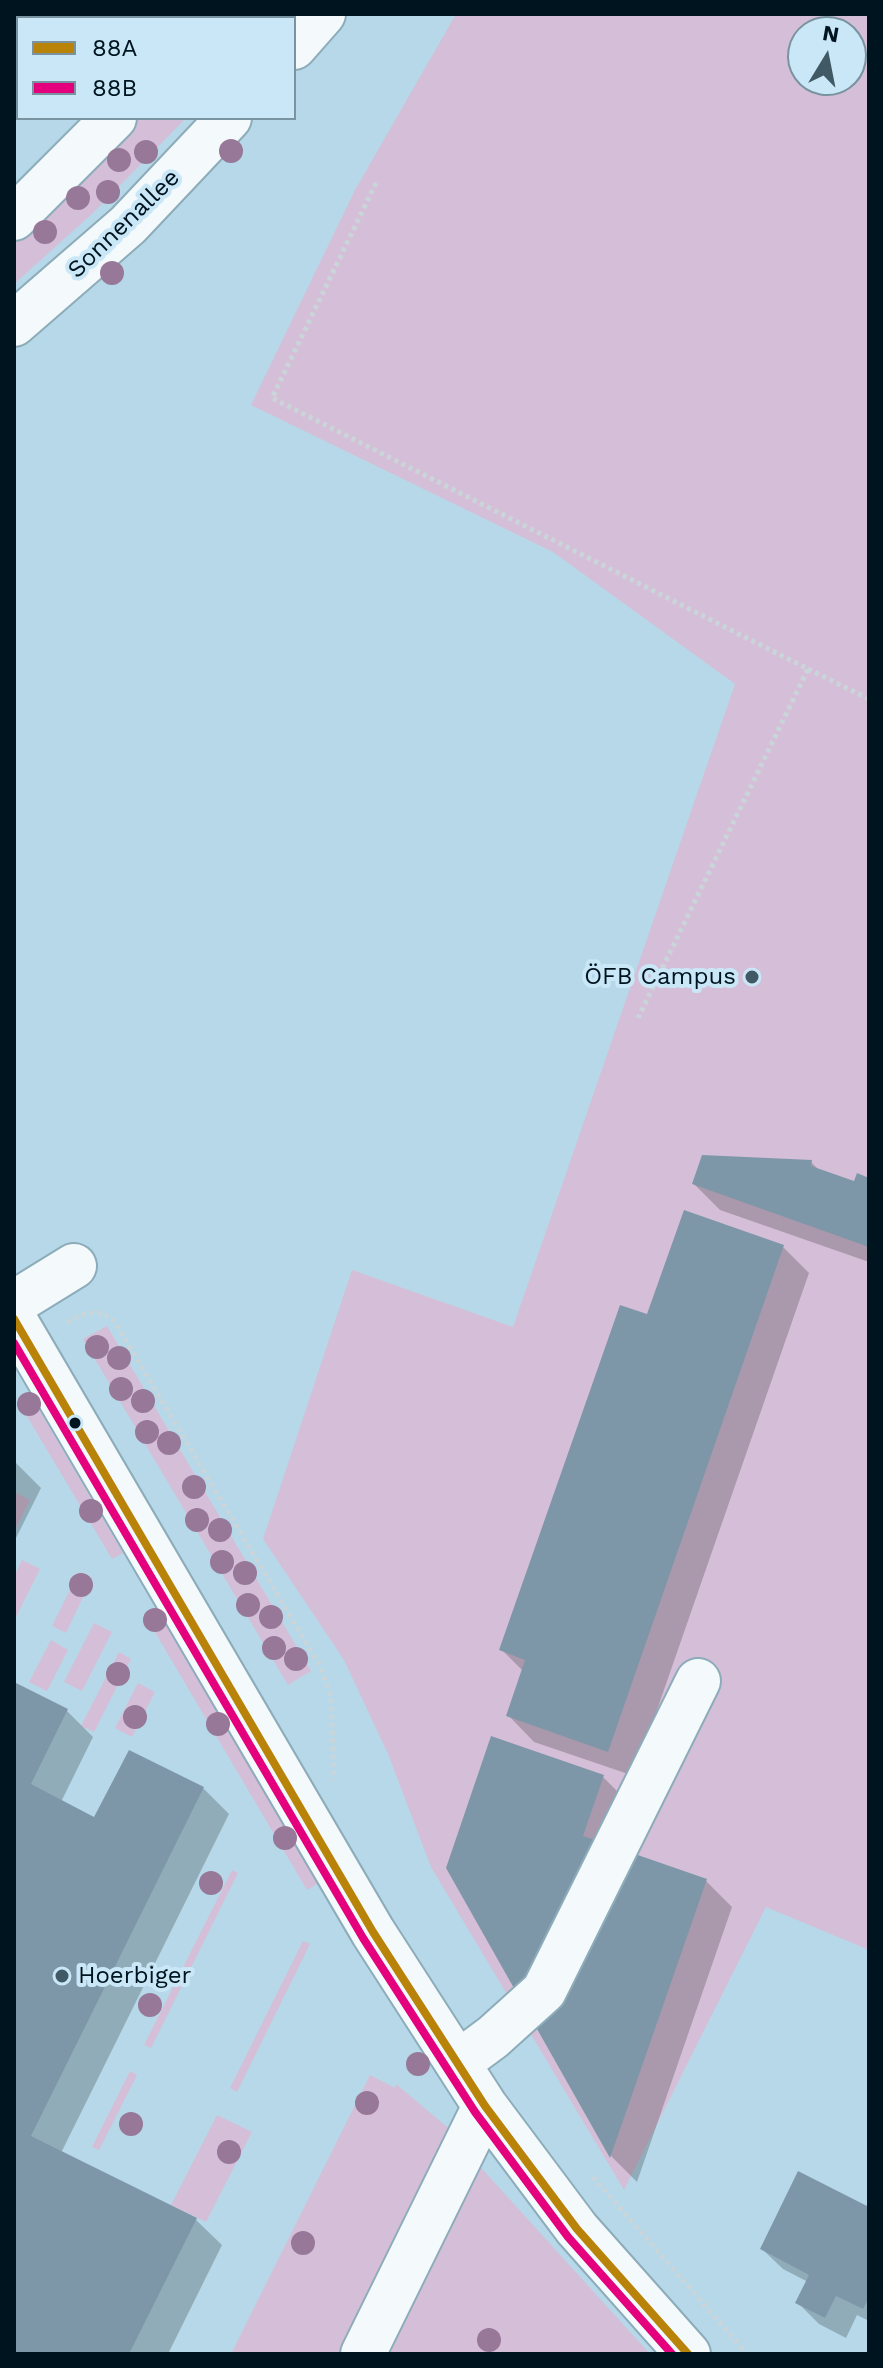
<!DOCTYPE html>
<html>
<head>
<meta charset="utf-8">
<style>
  body { margin:0 }
  #map { position:relative; width:883px; height:2368px; overflow:hidden; background:#b6d8e8; font-family:"Work Sans",sans-serif }
  canvas { display:block }
  .frame { position:absolute; inset:0; border:16px solid #00141f; pointer-events:none }
  .legend { position:absolute; left:16px; top:16px; width:280px; height:104px; box-sizing:border-box; background:#c9e7f7; border:2px solid #7993a1; margin:0; padding:10px 14px; list-style:none; font-size:24px; color:#00141f }
  .legend li { display:flex; align-items:center; gap:16px; height:40px }
  .legend b { width:40px; border:2px solid #7993a1 }
  .north { position:absolute; left:787px; top:16px; width:80px; height:80px; box-sizing:border-box; background:#c9e7f7; border:2px solid #7993a1; border-radius:50%; rotate:10deg; font-size:22px; font-weight:700; line-height:32px; text-align:center; color:#00141f }
  .north::after { content:''; display:block; margin:auto; width:28px; height:36px; background:#405965; clip-path:polygon(50% 0,100% 100%,50% 72%,0 100%) }
</style>
</head>
<body>
<div id="map">
<canvas width="883" height="2368"></canvas>
<div class="frame"></div>
<ul class="legend">
<li><b style="height:10px;background:#b98208"></b>88A</li>
<li><b style="height:10px;background:#e5007d"></b>88B</li>
</ul>
<div class="north">N</div>
</div>
<script>
const ctx = document.querySelector('canvas').getContext('2d');
ctx.lineJoin = 'round';
function fillPath(path, color) { ctx.fillStyle = color; ctx.fill(path, 'evenodd'); }
function trace(path, color, width, dash) { ctx.strokeStyle = color; ctx.lineWidth = width; ctx.lineCap = dash ? 'butt' : 'round'; ctx.setLineDash(dash || []); ctx.stroke(path); }
function write(font, color, halo, rows, align = 'center') {
  ctx.font = font + ' "Work Sans",sans-serif'; ctx.lineWidth = 8; ctx.setLineDash([]); ctx.textBaseline = 'middle'; ctx.strokeStyle = halo; ctx.fillStyle = color; for (const [text, x, y, turn = 0] of rows) {
    ctx.save(); ctx.translate(x, y); ctx.rotate((+turn || 0) * Math.PI / 180); ctx.textAlign = isNaN(turn) ? turn : align; if (halo) ctx.strokeText(text, 0, 0); ctx.fillText(text, 0, 0); ctx.restore();
  }
}
const green = new Path2D(`
  M456 14H869V1950L766 1907 624 2190 431 1867 388 1754 344 1660 263 1539 352 1270 513 1327 735 684 553 552 251 405 355 190ZM803 32H851V80H803Z
  M139 118H186L93 213 14 284V241L82 178Z
  M107 1326 311 1671 288 1685 83 1339Z
  M31 1396 123 1553 112 1559 19 1403Z
  M16 1493 30 1500 14 1532V1498Z
  M22 1560 40 1569 14 1621V1576Z
  M79 1572 92 1578 66 1633 52 1626Z
  M158 1611 319 1883 307 1890 146 1617Z
  M94 1623 112 1632 82 1691 64 1682Z
  M51 1640 68 1650 47 1691 29 1682Z
  M119 1652 131 1659 94 1732 81 1726Z
  M138 1683 155 1692 132 1737 115 1728Z
  M232 1870 238 1873 151 2048 144 2045Z
  M303 1941 310 1944 237 2092 230 2088Z
  M130 2071 137 2075 99 2150 92 2147Z
  M370 2075 395 2088 396 2084 452 2131 347 2354H231Z
  M217 2115 252 2132 206 2222 171 2205Z
  M475 2161 650 2354H377Z`);
const shadow = new Path2D(`
  M811 1162 820 1171 855 1184 869 1180V1262L720 1210 694 1184Z
  M783 1247 809 1273 634 1776 534 1742 508 1715 523 1671 502 1650 648 1317Z
  M14 1461 41 1488 14 1542Z
  M14 1684 67 1711 93 1737 61 1802 95 1820 203 1788 229 1814 61 2153 195 2219 222 2245 168 2354H14Z
  M603 1777 629 1803 613 1848 706 1881 732 1907 637 2182 612 2157 448 1868Z
  M869 2209V2321L857 2315 846 2338 819 2324 798 2303 808 2282 783 2269 762 2249Z`);
const building = new Path2D(`
  M702 1155 812 1160 811 1166 854 1181 857 1173 869 1178V1247L692 1184Z
  M684 1210 784 1245 608 1752 506 1716 525 1660 499 1650 620 1305 647 1314Z
  M14 1682 68 1709 31 1784 94 1817 129 1750 204 1787 31 2136 197 2218 129 2354H14Z
  M491 1736 604 1775 583 1836 707 1879 610 2158 446 1868Z
  M798 2171 869 2207V2297L863 2309 836 2296 825 2318 795 2303 809 2275 760 2249Z`);
const path = new Path2D(`
  M376 183 272 398 808 669 638 1018
  M808 669 869 699
  M67 1322C84 1312 101 1307 115 1322L320 1666 331 1696 334 1780
  M593 2177 747 2354`);
const minor = new Path2D(`
  M166 14 174 18
  M207 18 210 14
  M294 47 323 14
  M14 218 114 118
  M14 324 128 225 229 118
  M14 1303 74 1266
  M14 1319 373 1932 485 2106 577 2229 688 2354
  M458 2063 493 2037 544 1991 698 1681
  M363 2354 485 2106`);
const bus1 = new Path2D(`
  M14 1319 373 1932 485 2106 577 2229 688 2354`);
const bus2 = new Path2D(`
  M14 1343 363 1938 475 2112 568 2237 672 2354`);
const trees = [
  [231,151],
  [146,152],
  [119,160],
  [108,192],
  [78,198],
  [45,232],
  [112,273],
  [97,1347],
  [119,1358],
  [121,1389],
  [143,1401],
  [29,1404],
  [147,1432],
  [169,1443],
  [194,1487],
  [91,1511],
  [197,1520],
  [220,1530],
  [222,1562],
  [245,1573],
  [81,1585],
  [248,1605],
  [271,1617],
  [155,1620],
  [274,1648],
  [296,1659],
  [118,1674],
  [135,1717],
  [218,1724],
  [285,1838],
  [211,1883],
  [150,2005],
  [418,2064],
  [367,2103],
  [131,2124],
  [229,2152],
  [303,2243],
  [489,2340]
];
const markers = [
  [752,977,8,"#405965"],
  [75,1423,7,"#00141f"],
  [62,1976,8,"#405965"]
];
const streetNames = [
  ["Sonnenallee",124,224,-44]
];
const poiNames = [
  ["ÖFB Campus",736,977],
  ["Hoerbiger",78,1976,"left"]
];
fillPath(green, '#d5bfd8');
fillPath(shadow, '#0003');
fillPath(building, '#7e97a8');
trace(minor, '#8dacba', 48);
trace(path, '#cad5da', 5, [4, 4]);
trace(minor, '#f4f9fc', 44);
trace(bus1, '#b98208', 8);
trace(bus2, '#e5007d', 8);
ctx.fillStyle = '#977899';
for (const [x, y] of trees) { ctx.beginPath(); ctx.arc(x, y, 12, 0, 2 * Math.PI); ctx.fill(); }
for (const [x, y, r, color] of markers) { const dot = new Path2D(); dot.arc(x, y, r, 0, 2 * Math.PI); ctx.fillStyle = color; ctx.fill(dot); trace(dot, '#c9e7f7', 3); }
write('24px', '#00141f', '#c9e7f7', streetNames);
write('24px', '#00141f', '#c9e7f7', poiNames, 'right');
</script>
</body>
</html>
